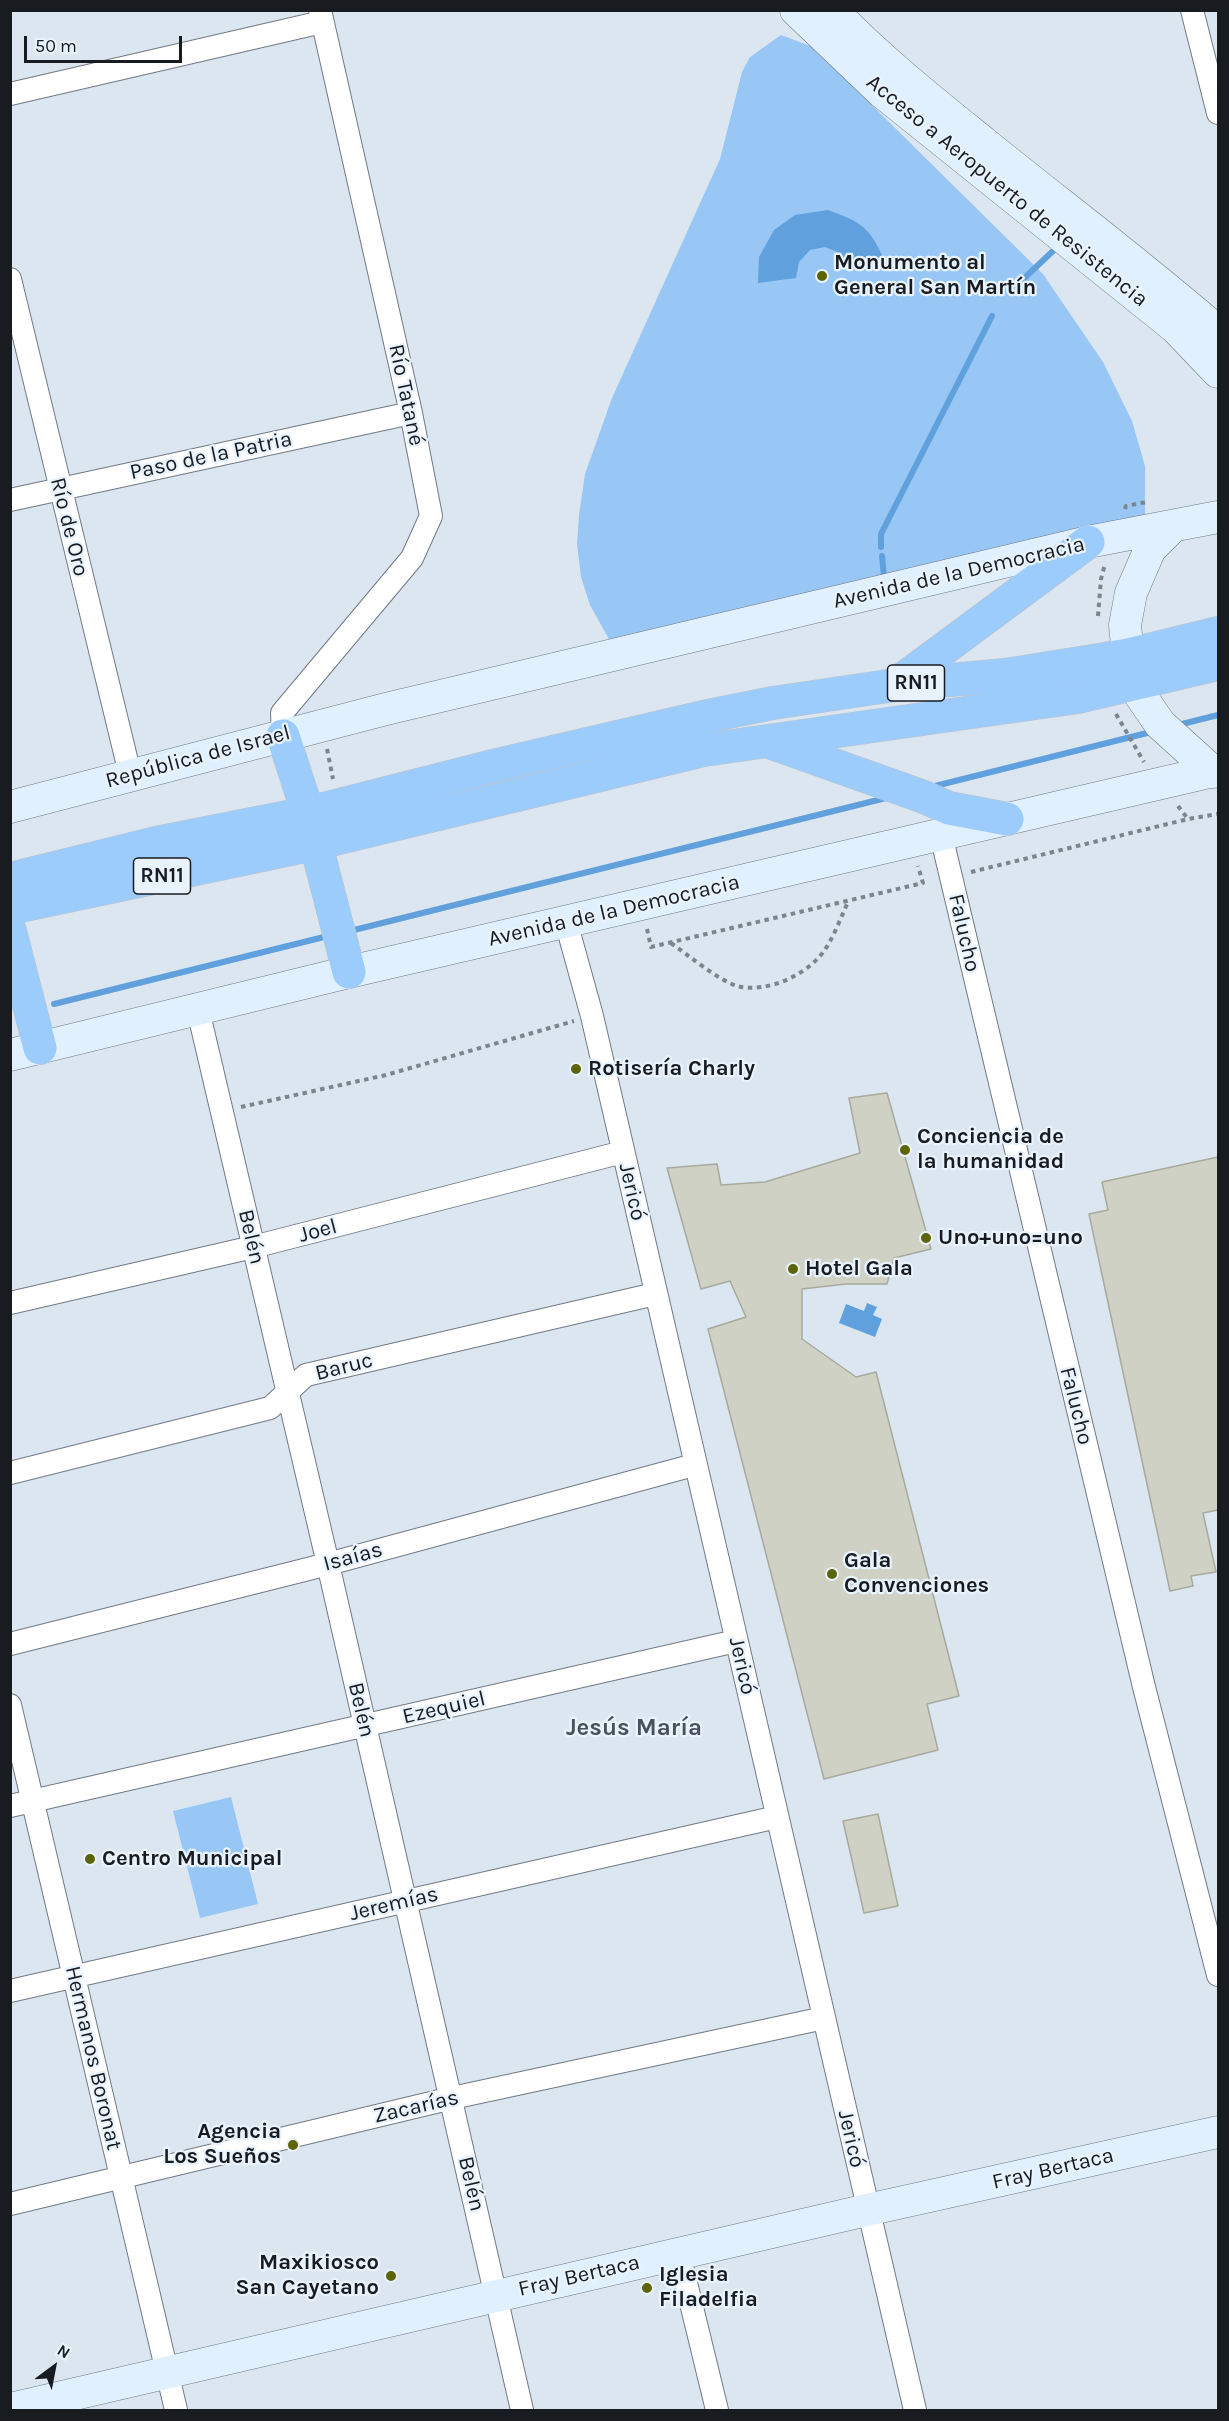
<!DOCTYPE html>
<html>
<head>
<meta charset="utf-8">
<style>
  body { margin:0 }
  #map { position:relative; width:1229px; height:2421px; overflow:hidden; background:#dbe6f1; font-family:Karla,sans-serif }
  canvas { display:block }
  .frame { position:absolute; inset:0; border:12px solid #181c20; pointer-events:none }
  .north { position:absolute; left:24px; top:2337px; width:60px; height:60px; -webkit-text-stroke:4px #e8f3fe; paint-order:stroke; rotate:32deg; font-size:16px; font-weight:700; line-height:24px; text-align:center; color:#181c20 }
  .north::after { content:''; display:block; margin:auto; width:21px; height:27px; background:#181c20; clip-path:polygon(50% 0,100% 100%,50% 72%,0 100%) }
  .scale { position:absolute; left:24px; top:36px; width:158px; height:27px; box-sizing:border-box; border:3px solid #181c20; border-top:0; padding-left:8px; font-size:18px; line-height:21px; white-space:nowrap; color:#181c20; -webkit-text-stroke:4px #e8f3fe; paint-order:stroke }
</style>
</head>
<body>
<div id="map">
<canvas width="1229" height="2421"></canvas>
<div class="frame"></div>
<div class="north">N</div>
<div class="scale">50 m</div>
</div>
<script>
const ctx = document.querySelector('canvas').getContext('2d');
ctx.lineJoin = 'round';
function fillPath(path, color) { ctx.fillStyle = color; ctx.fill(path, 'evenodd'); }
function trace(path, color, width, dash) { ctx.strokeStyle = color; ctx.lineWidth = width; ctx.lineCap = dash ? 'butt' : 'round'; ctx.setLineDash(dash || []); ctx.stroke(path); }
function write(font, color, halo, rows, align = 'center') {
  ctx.font = font + ' Karla,sans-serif'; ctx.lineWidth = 4.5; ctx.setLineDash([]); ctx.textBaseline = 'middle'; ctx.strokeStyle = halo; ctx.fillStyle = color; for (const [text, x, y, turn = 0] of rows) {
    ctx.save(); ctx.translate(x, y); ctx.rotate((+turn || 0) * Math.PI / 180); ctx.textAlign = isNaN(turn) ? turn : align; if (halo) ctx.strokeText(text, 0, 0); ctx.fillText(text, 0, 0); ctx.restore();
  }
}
const green = new Path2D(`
  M781 35 813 47 1043 274 1103 362 1132 421 1145 466V516L610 641 590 605 581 577 577 544 579 515 585 474 612 398 720 159 742 72 750 57Z
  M231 1797 258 1904 200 1918 173 1811Z`);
const water = new Path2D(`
  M828 210C860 222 868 225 883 257L849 265 840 253 825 247 810 250 799 262 796 278 758 283 759 257 774 230 795 215Z
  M867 1303 877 1307 873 1315 882 1319 875 1337 839 1323 846 1304 864 1311Z`);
const stream = new Path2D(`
  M1017 285 1053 251
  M881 547V534L992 316
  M882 556 884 577
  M1178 725 1218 715
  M931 787 1151 732
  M354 930 886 798
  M54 1004 328 936`);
const building = new Path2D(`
  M887 1093 931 1249 894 1258 887 1284H846L802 1289V1339L856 1377 876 1372 959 1696 927 1704 938 1750 824 1779 708 1329 746 1317 730 1281 701 1289 667 1168 717 1164 721 1185 765 1182 860 1153 849 1098Z
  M1218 1157V1510L1203 1513 1216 1572 1191 1576 1193 1586 1170 1591 1089 1214 1108 1210 1102 1182Z
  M878 1814 898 1906 864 1913 843 1821Z`);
const path = new Path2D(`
  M1125 509 1126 506 1147 502
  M1098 616 1101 579 1105 564
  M1116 714 1144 762
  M327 749 333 779
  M1178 806 1188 819
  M971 872 1188 819 1218 814
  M647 929 651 947 923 883 918 866
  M671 943C688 955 718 980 737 986 767 994 810 974 826 948 835 934 841 917 848 902
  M241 1107 386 1075 574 1021`);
const street = new Path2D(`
  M1192 10 1218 113
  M10 94 322 22
  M10 279 130 774
  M10 500 411 413
  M283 736 282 713 412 558 431 516 411 413 320 10
  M941 835 1144 1687 1218 1975
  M566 922 592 1016 915 2410
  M198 1010 328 1564 522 2410
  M10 1303 253 1247 623 1152
  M10 1473 270 1408 306 1375 655 1294
  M10 1644 328 1564 694 1465
  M10 1705 176 2410
  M10 1806 736 1641
  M10 1991 777 1817
  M10 2204 452 2098 824 2018
  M679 2254 717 2410`);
const secondary = new Path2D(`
  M796 10 882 92 1176 328 1218 372
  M832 10C879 59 932 101 984 143 1062 206 1142 266 1218 332
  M1173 526 1150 549 1131 593 1125 625 1128 655 1134 686 1160 724 1213 772
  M10 807 386 709 1088 542 1218 517
  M10 1055 349 972 1218 770
  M10 2409 867 2210 1218 2132`);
const highway = new Path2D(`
  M895 685 1088 542
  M283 736 308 813 349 972
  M772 743 924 797 949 808 1007 819
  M10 879 156 843 308 813 493 766 703 717 773 703 895 685 1005 675 1099 660 1128 655 1218 633
  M10 908 314 844 704 750 1078 697 1218 664
  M10 931 40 1048`);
const markers = [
  [822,276,6,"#5c6403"],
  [576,1069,6,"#5c6403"],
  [905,1150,6,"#5c6403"],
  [926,1238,6,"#5c6403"],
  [793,1269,6,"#5c6403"],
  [832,1574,6,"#5c6403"],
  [90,1859,6,"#5c6403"],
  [293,2145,6,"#5c6403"],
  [391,2276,6,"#5c6403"],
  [647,2288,6,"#5c6403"]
];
const shields = [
  [916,683,57],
  [162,876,57]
];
const shieldNames = [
  ["RN11",916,683],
  ["RN11",162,876]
];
const streetNames = [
  ["Acceso a Aeropuerto de Resistencia",1007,191,39],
  ["Río Tatané",406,395,78],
  ["Paso de la Patria",211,456,-12],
  ["Río de Oro",69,527,76],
  ["Avenida de la Democracia",959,573,-13],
  ["República de Israel",198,757,-15],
  ["Avenida de la Democracia",614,911,-13],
  ["Falucho",964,933,77],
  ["Jericó",632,1192,77],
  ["Joel",318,1231,-15],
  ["Belén",251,1237,77],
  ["Baruc",344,1367,-14],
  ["Falucho",1076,1406,76],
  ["Isaías",353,1557,-15],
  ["Jericó",742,1666,77],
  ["Ezequiel",444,1708,-13],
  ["Belén",361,1710,77],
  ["Jeremías",394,1904,-13],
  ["Hermanos Boronat",93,2058,77],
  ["Zacarías",416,2107,-13],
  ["Jericó",851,2139,77],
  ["Fray Bertaca",1053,2169,-13],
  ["Belén",471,2184,77],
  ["Fray Bertaca",579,2276,-13]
];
const poiNames = [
  ["Monumento al",834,263],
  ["General San Martín",834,288],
  ["Rotisería Charly",588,1069],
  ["Conciencia de",917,1137],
  ["la humanidad",917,1162],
  ["Uno+uno=uno",938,1238],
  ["Hotel Gala",805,1269],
  ["Gala",844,1561],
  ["Convenciones",844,1586],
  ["Centro Municipal",102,1859],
  ["Agencia",281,2132,"right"],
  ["Los Sueños",281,2157,"right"],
  ["Maxikiosco",379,2263,"right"],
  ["San Cayetano",379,2288,"right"],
  ["Iglesia",659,2275],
  ["Filadelfia",659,2300]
];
const neighbourhoodNames = [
  ["Jesús María",634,1728]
];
fillPath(green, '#98c7f5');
fillPath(water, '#60a0dc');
trace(stream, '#60a0dc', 6);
fillPath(building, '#cfd1c4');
trace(building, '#a7aa9d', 1.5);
trace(street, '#717a84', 24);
trace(secondary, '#717a84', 33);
trace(highway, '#c3c4c5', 34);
trace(path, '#7d858c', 4, [4.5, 4.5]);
trace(street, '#fff', 22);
trace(secondary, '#e1f0fe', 32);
trace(highway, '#9cccfb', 33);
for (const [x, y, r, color] of markers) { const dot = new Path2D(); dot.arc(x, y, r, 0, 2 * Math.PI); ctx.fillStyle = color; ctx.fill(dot); trace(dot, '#e8f3fe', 2); }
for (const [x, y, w] of shields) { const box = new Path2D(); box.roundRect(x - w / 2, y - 18, w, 36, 4.5); ctx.fillStyle = '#e8f3fe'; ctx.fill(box); trace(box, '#181c20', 1.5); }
write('bold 21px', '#181c20', null, shieldNames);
write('22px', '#181c20', '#e8f3fe', streetNames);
write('bold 22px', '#181c20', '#e8f3fe', poiNames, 'left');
write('bold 24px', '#49525b', '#e8f3fe', neighbourhoodNames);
</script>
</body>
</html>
